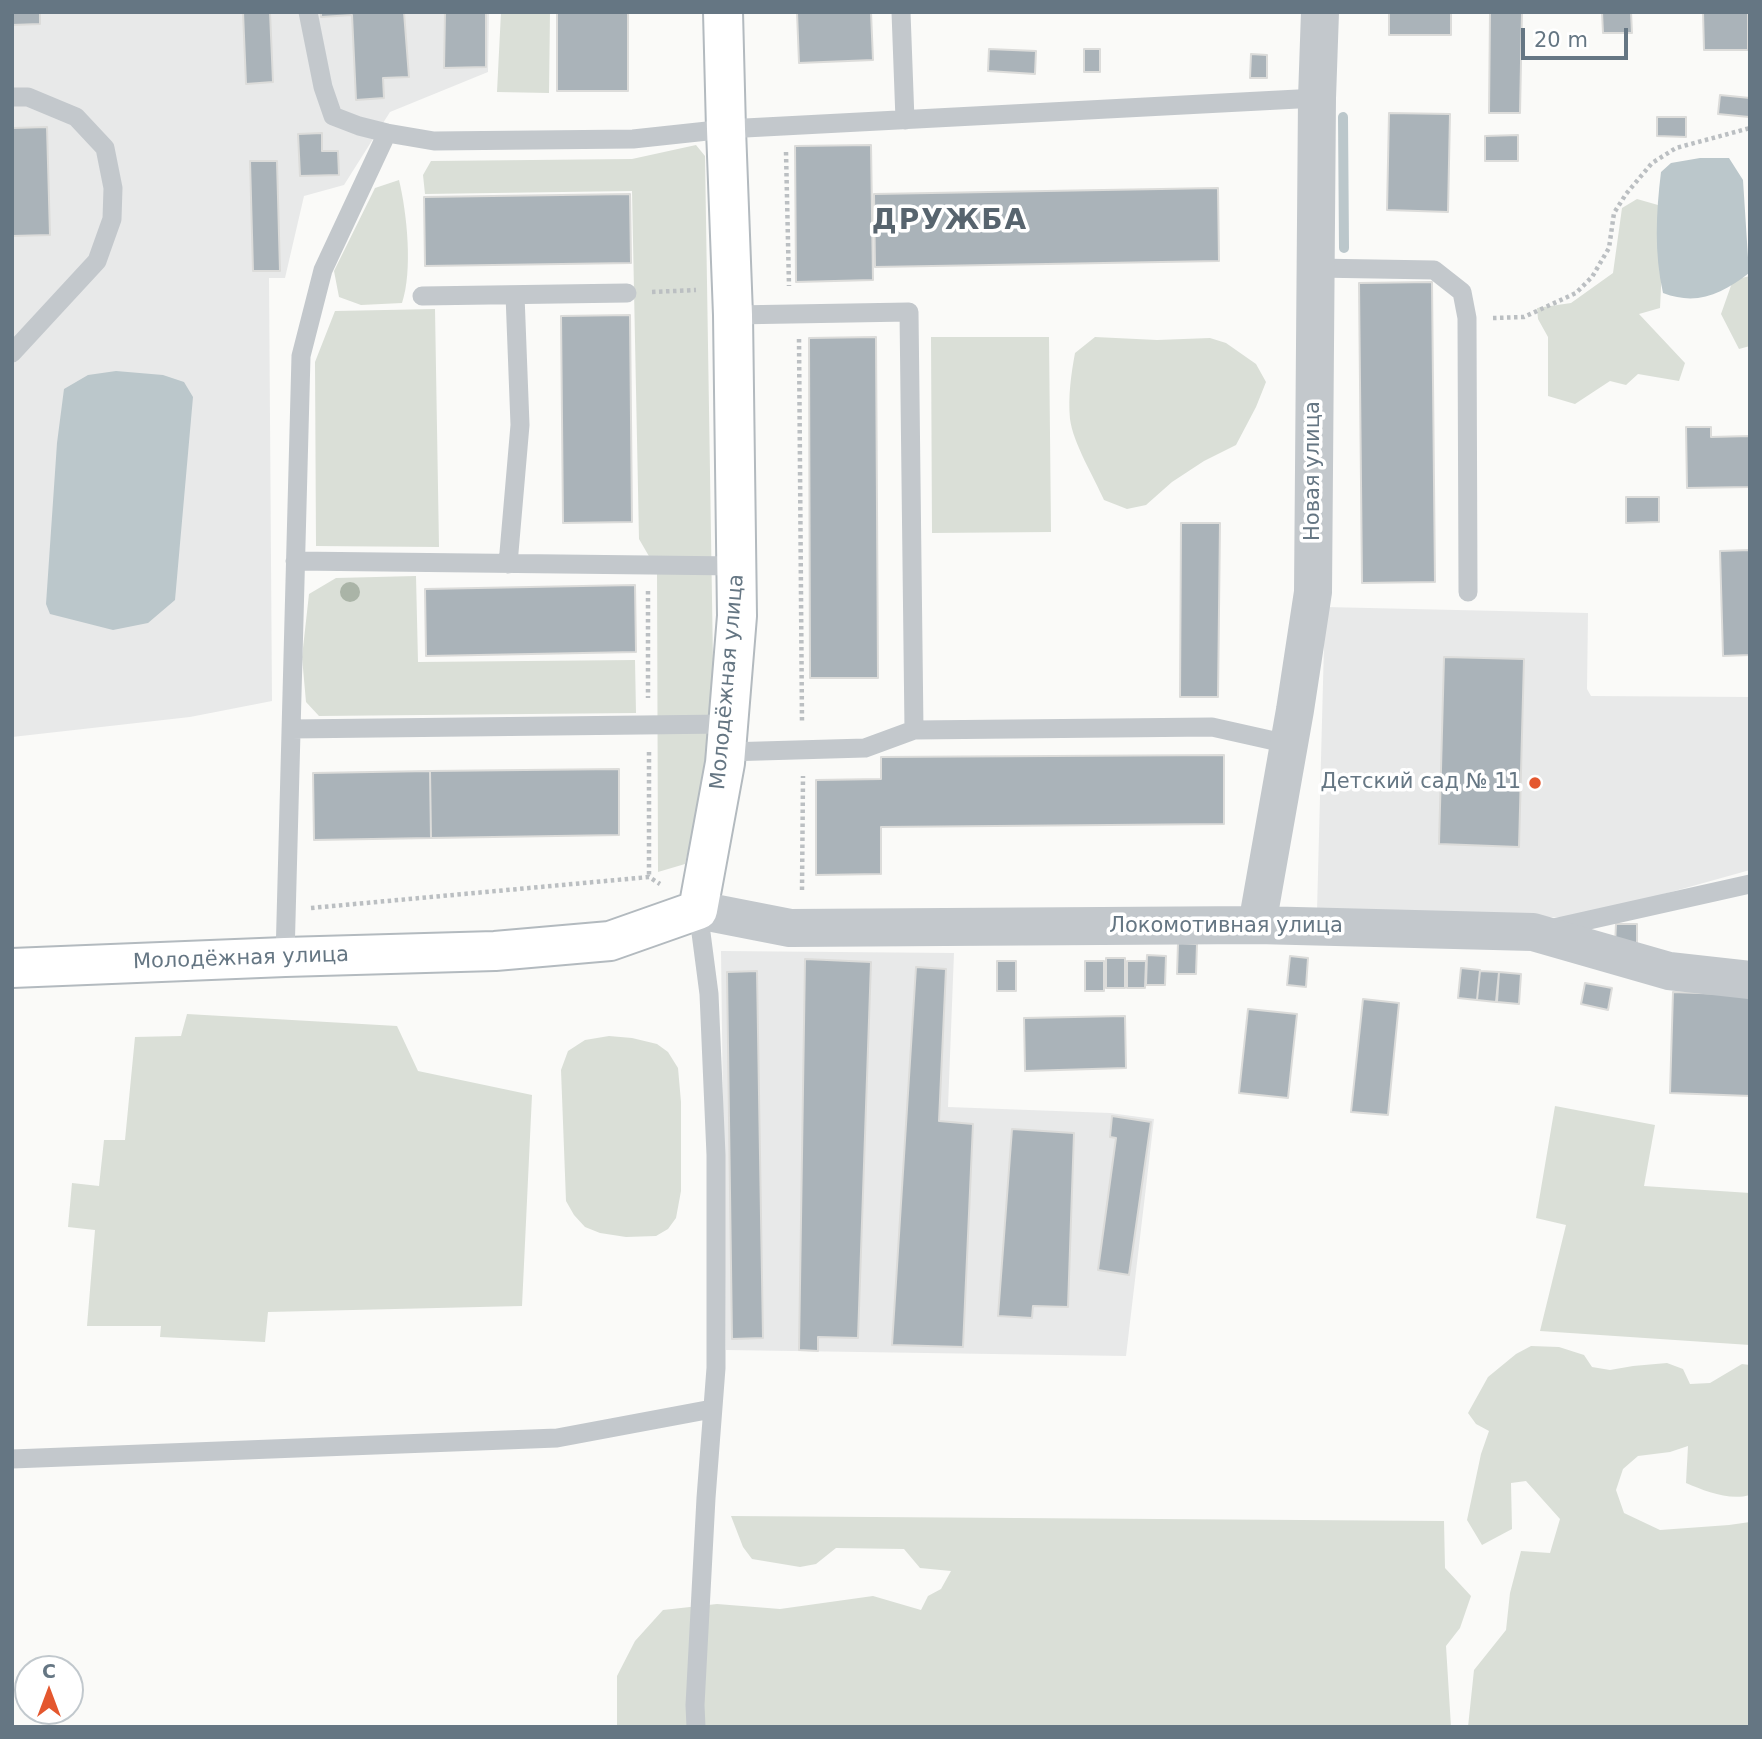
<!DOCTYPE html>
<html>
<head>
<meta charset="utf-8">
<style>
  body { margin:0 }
  #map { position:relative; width:1762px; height:1739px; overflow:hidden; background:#fafaf8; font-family:"DejaVu Sans",sans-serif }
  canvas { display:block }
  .frame { position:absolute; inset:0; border:14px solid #657683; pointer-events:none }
  .north { position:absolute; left:14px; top:1655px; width:70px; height:70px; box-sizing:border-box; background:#fff; border:2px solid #c1c8cd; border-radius:50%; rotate:0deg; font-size:19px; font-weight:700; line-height:28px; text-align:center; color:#657683 }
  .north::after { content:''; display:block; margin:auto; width:24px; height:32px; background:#e4572e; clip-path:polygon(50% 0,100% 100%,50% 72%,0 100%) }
  .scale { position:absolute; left:1521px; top:28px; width:107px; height:32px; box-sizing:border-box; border:4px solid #657683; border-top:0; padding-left:9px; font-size:21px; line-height:24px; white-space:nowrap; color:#657683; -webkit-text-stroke:5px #fff; paint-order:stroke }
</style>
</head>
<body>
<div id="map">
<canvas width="1762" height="1739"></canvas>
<div class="frame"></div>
<div class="north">С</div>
<div class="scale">20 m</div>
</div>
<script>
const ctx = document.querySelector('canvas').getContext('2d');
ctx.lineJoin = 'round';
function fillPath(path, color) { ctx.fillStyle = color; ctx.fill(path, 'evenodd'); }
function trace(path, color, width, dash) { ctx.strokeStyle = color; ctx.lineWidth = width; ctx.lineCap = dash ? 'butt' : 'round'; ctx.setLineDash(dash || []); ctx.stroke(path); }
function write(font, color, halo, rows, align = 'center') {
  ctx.font = font + ' "DejaVu Sans",sans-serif'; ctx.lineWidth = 7; ctx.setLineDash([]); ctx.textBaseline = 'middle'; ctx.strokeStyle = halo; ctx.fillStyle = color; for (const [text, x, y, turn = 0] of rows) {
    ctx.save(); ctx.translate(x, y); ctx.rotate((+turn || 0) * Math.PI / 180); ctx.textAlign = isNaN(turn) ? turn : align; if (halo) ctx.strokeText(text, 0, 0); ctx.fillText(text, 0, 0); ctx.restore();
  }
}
const built = new Path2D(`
  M12 12H489L488 72 390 112 344 185 304 196 285 278H269L272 701 190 717 12 737Z
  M1325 607 1588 613 1587 689 1591 696 1750 697V870L1578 918 1317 911Z
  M721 951 954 953 948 1107 1110 1113 1154 1119 1126 1356 726 1350Z`);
const green = new Path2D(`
  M501 12H550L549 93 497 92Z
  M696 145 705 156 713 662 708 768 685 864 658 872 657 570 639 539 632 191 425 194 423 175 431 161 632 159Z
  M399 180C407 213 413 271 402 303L361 305 339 297 334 271 375 188Z
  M1637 199 1665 207 1660 308 1639 314 1685 363 1679 381 1638 374 1626 385 1610 381 1575 404 1548 396V337L1538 319 1537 308 1571 303 1613 273 1622 208Z
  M1750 276V346L1739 349 1721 314 1733 280Z
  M435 309 439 547 316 546 315 362 335 311Z
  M931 337H1049L1051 532 932 533Z
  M1095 337 1157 340 1210 338 1226 343 1256 364 1266 382 1256 407 1236 445 1204 461 1172 482 1146 505 1127 509 1104 500C1094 477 1073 443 1070 419 1068 396 1071 375 1075 353Z
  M416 576 418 662 635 660 636 713 319 716 306 702 302 657 309 594 336 578Z
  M187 1014 397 1026 418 1071 532 1095 522 1306 268 1312 265 1342 160 1337 161 1326H87L95 1230 68 1227 72 1183 99 1186 104 1140H125L135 1037 181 1036Z
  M609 1036 632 1038 657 1044 668 1052 678 1068 681 1102V1191L676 1218 668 1229 656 1236 626 1237 600 1233 585 1227 574 1215 566 1201 561 1070 568 1051 585 1040Z
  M1555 1106 1655 1125 1644 1186 1750 1193V1345L1540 1331 1566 1225 1536 1218Z
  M1531 1346 1559 1347 1584 1355 1592 1367 1610 1370 1633 1366 1667 1363 1683 1369 1690 1384 1710 1383 1742 1364 1750 1365V1495C1729 1501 1705 1491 1686 1483L1688 1446 1670 1452 1638 1456 1623 1469 1616 1490 1624 1513 1660 1530 1729 1525 1750 1522V1727H1468L1474 1670 1506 1630 1510 1593 1521 1551 1550 1553 1560 1519 1526 1481 1511 1483 1512 1529 1482 1545 1467 1520 1481 1454 1489 1431 1476 1424 1468 1413 1488 1377 1516 1354Z
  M731 1516 1444 1521 1445 1568 1471 1596 1460 1628 1446 1646 1451 1727H617V1676L635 1641 663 1610 717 1604 780 1609 873 1596 921 1610 928 1596 941 1589 951 1571 920 1568 904 1549 836 1548 816 1564 800 1567 752 1559 743 1547Z`);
const water = new Path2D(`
  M1700 158H1729L1743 180 1749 273C1722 294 1697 306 1663 293 1654 253 1656 213 1661 172L1671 163Z
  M116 371 163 375 184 382 193 397 175 600 148 623 113 630 50 614 46 604 57 443 64 389 88 375Z`);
const stream = new Path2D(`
  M1343 117 1344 248`);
const building = new Path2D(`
  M12 12H40V24L12 25Z
  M243 12H270L273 82 246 84Z
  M321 12H404L409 77 383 78 384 98 356 100 352 15 321 17Z
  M445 12H486V67L444 68Z
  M557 12H628V91H557Z
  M797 12H871L873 60 799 63Z
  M1389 12H1451V35H1389Z
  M1490 12H1522L1520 113H1489Z
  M1602 12H1631L1632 33H1603Z
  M1703 12H1748V50H1704Z
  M989 49 1036 51 1035 74 988 71Z
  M1084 49H1100V72H1084Z
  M1251 54 1267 55V78H1250Z
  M1720 95 1750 98 1749 117 1718 114Z
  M1389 113 1450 114 1448 212 1387 210Z
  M1657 117H1686V137L1657 136Z
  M47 127 50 235 12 236V128Z
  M322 133V151H338L339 175 300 176 298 134Z
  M1518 135V161H1485V136Z
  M871 145 873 280 796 282 795 146Z
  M250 161H277L280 271H253Z
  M1218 188 1219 261 875 267 874 194Z
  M630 194 631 263 425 266 424 197Z
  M1432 282 1435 582 1362 583 1359 283Z
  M630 315 632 522 563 523 561 316Z
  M876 337 878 678H810L809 338Z
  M1686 427H1711V437L1750 436V487L1687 488Z
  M1626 497H1659V522L1626 523Z
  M1181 523H1220L1218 697H1180Z
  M1750 550V655L1723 656 1720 551Z
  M635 585 636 652 426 656 425 589Z
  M1444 657 1524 659 1519 847 1439 844Z
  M1224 755V824L881 827V874L816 875V780L881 779V757Z
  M619 769V835L431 838 430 771Z
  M430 771 431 838 314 840 313 773Z
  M1616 924H1637V945H1615Z
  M1178 943 1197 944 1196 974H1177Z
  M1147 955 1166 956 1165 985H1146Z
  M1290 956 1308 958 1306 987 1287 985Z
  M1106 958H1125V988H1106Z
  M805 959 871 962 858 1338 818 1337V1351L799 1350Z
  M997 961H1016V991H997Z
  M1085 961H1104V991H1085Z
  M1127 961H1146L1145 988H1127Z
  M916 967 946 969 939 1121 973 1124 963 1347 892 1345Z
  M1461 968 1480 970 1477 1000 1458 998Z
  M757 971 763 1338 732 1339 727 972Z
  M1480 971 1499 972 1496 1002 1477 1000Z
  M1499 972 1521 974 1519 1004 1497 1002Z
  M1585 983 1612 988 1608 1010 1581 1004Z
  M1673 992 1750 995V1096L1670 1093Z
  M1363 999 1399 1003 1388 1115 1351 1112Z
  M1248 1009 1297 1014 1288 1098 1239 1093Z
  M1125 1016 1126 1068 1025 1071 1024 1018Z
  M1112 1116 1151 1122 1129 1275 1098 1270 1116 1138 1110 1137Z
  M1012 1129 1074 1133 1068 1307 1033 1306 1032 1318 998 1316Z`);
const path = new Path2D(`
  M786 152 789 286
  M652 292 696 290
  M1493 318 1524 317 1576 293 1592 277 1609 248 1614 213 1626 194 1652 163 1676 148 1750 128
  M799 339 802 722
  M648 591V698
  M649 752V877
  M802 890 803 776
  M311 908 649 877 660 884`);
const lane = new Path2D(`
  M308 12 323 87 333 116 359 126 387 133 434 141 633 139 726 129 1317 98
  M901 12 905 120
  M12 97H28L76 117 105 148 113 188 112 219 97 261 12 353
  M1315 268 1434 270 1462 292 1467 318 1468 592
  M422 296 627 293
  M733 315 909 312 914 730
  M295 561 738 566
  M508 564 520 425 515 295
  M291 729 728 724
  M726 752 865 748 914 730 1212 727 1288 744
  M1549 929 1750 884
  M285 957 301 356 323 270 387 133
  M12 1459 557 1438 712 1409
  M696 1727 695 1705 706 1498 716 1368V1155L709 994 698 910`);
const street = new Path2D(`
  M698 910 790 928 1257 925 1533 932 1669 971 1750 980
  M1257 925 1295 710 1313 592 1317 98 1320 12`);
const secondary = new Path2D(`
  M12 968 285 957 495 951 610 941 698 910 725 763 737 616 733 315 726 129 723 12`);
const trees = [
  [350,592]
];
const markers = [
  [1535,783,7,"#e4572e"]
];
const streetNames = [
  ["Новая улица",1314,471,-90],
  ["Молодёжная улица",728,682,-85],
  ["Локомотивная улица",1226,927],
  ["Молодёжная улица",241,959,-2]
];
const poiNames = [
  ["Детский сад № 11",1521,783]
];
const districtNames = [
  ["ДРУЖБА",950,222]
];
fillPath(built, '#e8e9e9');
fillPath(green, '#dadfd7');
fillPath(water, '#bbc7cb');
trace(stream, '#bbc7cb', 10);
fillPath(building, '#aab3b9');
trace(building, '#dcdcda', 2);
trace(secondary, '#b3babf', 42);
trace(path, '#bbbfc2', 4.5, [3.5, 3.5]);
trace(lane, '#c3c8cc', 19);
trace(street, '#c3c8cc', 38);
trace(secondary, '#fff', 38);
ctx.fillStyle = '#aab4a7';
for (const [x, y] of trees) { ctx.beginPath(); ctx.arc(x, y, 10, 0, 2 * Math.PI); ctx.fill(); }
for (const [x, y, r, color] of markers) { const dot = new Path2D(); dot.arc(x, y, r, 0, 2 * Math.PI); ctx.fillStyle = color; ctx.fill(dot); trace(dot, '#fff', 2.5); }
write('21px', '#657683', '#fff', streetNames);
write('21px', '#657683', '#fff', poiNames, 'right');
ctx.letterSpacing = '2px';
write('bold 28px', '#57646e', '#fff', districtNames);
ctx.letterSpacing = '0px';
</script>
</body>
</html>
